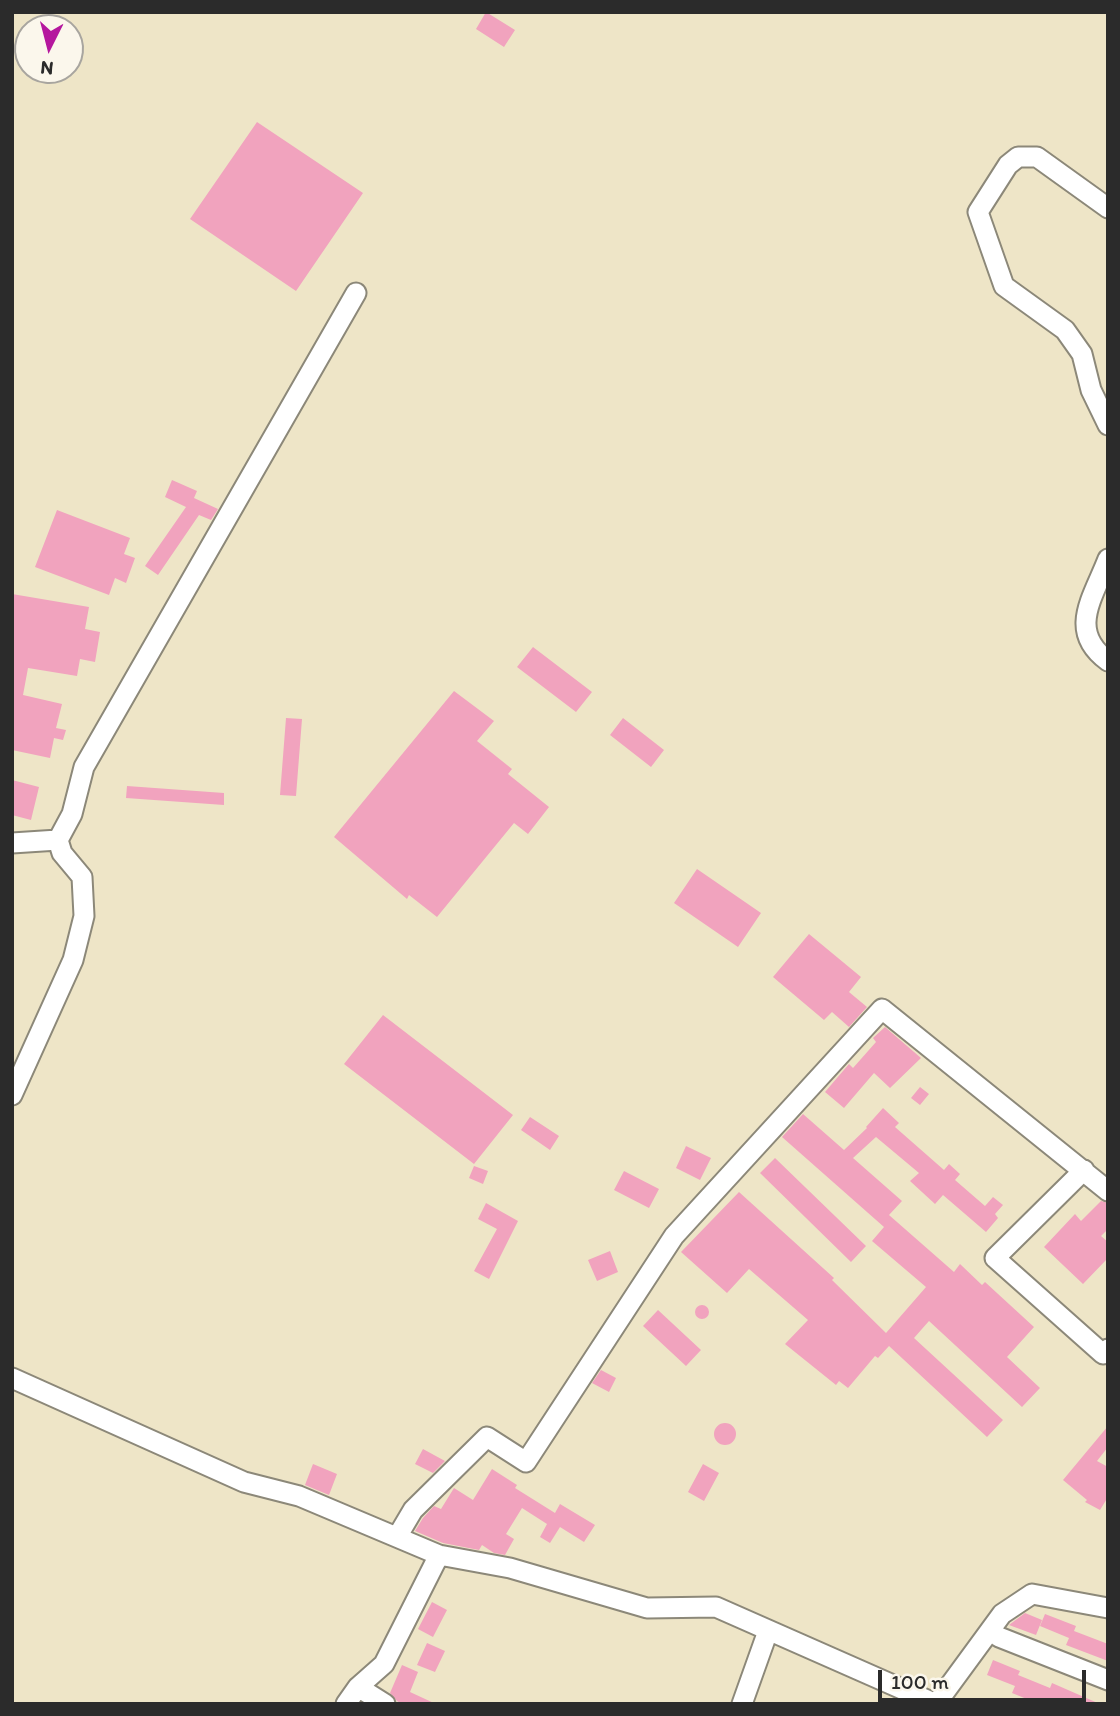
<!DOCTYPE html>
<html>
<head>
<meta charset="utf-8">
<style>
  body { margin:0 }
  #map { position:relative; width:1120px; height:1716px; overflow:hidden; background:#eee5c7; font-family:Itim,sans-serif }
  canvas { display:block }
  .frame { position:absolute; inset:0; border:14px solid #2b2b2b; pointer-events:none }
  .north { position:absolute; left:14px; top:14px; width:70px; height:70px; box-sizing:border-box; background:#fbf7ec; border:2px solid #a8a59f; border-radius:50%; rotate:186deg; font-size:19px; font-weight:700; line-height:28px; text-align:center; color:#2b2b2b }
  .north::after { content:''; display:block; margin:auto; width:24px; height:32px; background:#b5179e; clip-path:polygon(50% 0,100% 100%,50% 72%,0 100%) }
  .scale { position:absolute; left:878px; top:1670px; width:208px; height:32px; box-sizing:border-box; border:4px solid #2b2b2b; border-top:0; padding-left:9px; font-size:21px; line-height:24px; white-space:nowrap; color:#2b2b2b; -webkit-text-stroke:5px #fbf7ec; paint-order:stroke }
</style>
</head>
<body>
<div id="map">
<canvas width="1120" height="1716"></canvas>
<div class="frame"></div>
<div class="north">N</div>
<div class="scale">100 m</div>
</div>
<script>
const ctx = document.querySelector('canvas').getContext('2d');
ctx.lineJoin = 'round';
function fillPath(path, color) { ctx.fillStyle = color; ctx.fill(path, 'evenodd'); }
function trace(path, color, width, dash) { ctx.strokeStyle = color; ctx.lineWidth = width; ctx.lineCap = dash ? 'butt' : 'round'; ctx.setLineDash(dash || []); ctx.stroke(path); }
const building = new Path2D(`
  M486 12 515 30 504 47 476 29Z
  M257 122 363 193 296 291 190 219Z
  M172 480 197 491 194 498 218 509 211 520 199 515 158 575 145 566 186 507 165 497Z
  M57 510 130 538 124 554 135 558 126 583 115 578 109 595 35 567Z
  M12 594 89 607 85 629 100 632 95 662 80 659 77 676 28 668 23 695 62 704 56 728 66 730 63 740 54 738 50 758 12 750Z
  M533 647 592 692 576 712 517 667Z
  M454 691 494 721 477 741 512 769 508 774 549 807 528 834 514 823 437 917 409 895 407 899 334 837Z
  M286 718 302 719 296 796 280 795Z
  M623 718 664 750 651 767 610 735Z
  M12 780 39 787 31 820 12 815Z
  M127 786 224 793V805L126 798Z
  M697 869 761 913 738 947 674 903Z
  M809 934 861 977 849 992 867 1007 849 1027 832 1012 824 1020 773 977Z
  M383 1015 513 1115 474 1164 344 1064Z
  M885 1027 921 1058 890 1088 874 1073 844 1108 825 1092 849 1064 853 1068 876 1042 873 1038Z
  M920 1087 929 1094 920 1105 911 1098Z
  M883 1108 899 1123 895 1127 944 1170 949 1164 960 1174 955 1180 985 1206 993 1197 1003 1205 995 1214 998 1218 986 1232 943 1195 935 1204 910 1181 919 1173 876 1137 853 1158 902 1201 889 1215 954 1272 960 1264 982 1285 985 1282 1034 1327 1007 1357 1040 1388 1022 1407 929 1321 914 1338 1003 1420 987 1437 889 1346 878 1358 875 1356 848 1388 839 1381 836 1385 785 1344 808 1320 749 1269 727 1293 681 1252 739 1192 834 1278 832 1280 886 1333 926 1287 872 1241 884 1227 782 1137 803 1114 844 1150 867 1128 866 1127Z
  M530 1117 559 1136 550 1150 521 1130Z
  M686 1146 711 1158 700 1180 676 1168Z
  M775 1158 866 1246 851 1262 760 1173Z
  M474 1166 488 1171 483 1184 469 1178Z
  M624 1171 659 1189 649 1208 614 1190Z
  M1101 1201 1108 1203V1229L1101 1236 1108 1242V1258L1083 1284 1044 1247 1075 1214 1081 1221Z
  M486 1203 518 1221 489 1279 474 1271 497 1229 478 1219Z
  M610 1251 618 1272 597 1281 588 1260Z
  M695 1312a7 7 0 1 1 14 0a7 7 0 1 1-14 0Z
  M658 1310 701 1350 686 1366 643 1326Z
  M601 1370 616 1378 609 1392 592 1383Z
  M714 1434a11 11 0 1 1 22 0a11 11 0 1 1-22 0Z
  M1108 1426V1447L1097 1461 1108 1467V1497L1100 1510 1085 1502 1087 1500 1063 1480Z
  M423 1449 445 1461 433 1473 415 1464Z
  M313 1464 337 1474 329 1495 305 1485Z
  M703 1464 719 1473 704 1501 688 1492Z
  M492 1469 517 1485 515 1488 555 1513 560 1504 595 1525 584 1542 560 1527 550 1543 540 1537 547 1524 522 1508 506 1534 514 1539 505 1555 494 1553 482 1545 479 1550 443 1543 415 1531 423 1518 434 1506 441 1509 454 1488 473 1500Z
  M432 1602 447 1610 433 1637 418 1629Z
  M1025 1613 1042 1620 1036 1635 1009 1625Z
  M1045 1614 1076 1626 1074 1631 1108 1644V1661L1066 1645 1069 1638 1040 1626Z
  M427 1643 445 1651 435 1672 417 1665Z
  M993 1660 1020 1671 1018 1675 1050 1688 1052 1683 1100 1704H1055L1044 1699 1039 1704 1012 1693 1015 1686 987 1675Z
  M402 1665 418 1672 410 1692 436 1704H402L397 1701 390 1693Z`);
const minor = new Path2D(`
  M1108 208 1037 157H1018L1008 165 978 212 1004 286 1065 330 1082 354 1091 390 1108 425
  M1108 559C1093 598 1067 631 1108 661
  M12 843 58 840 72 814 84 767 356 293
  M12 1095 73 960 84 916 82 877 62 853 58 840
  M1084 1170 995 1258 1103 1354 1108 1349
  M12 1378 244 1482 299 1496 439 1555 510 1568 647 1608 716 1607 936 1704 1002 1614 1032 1594 1108 1608
  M397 1537 413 1510 487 1437 526 1462 674 1236 882 1009 1108 1191
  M999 1637 1108 1680
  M358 1687 385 1704
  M346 1704 358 1687 384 1664 439 1555
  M742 1704 768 1631`);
fillPath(building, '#f1a3be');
trace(minor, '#8c8879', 23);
trace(minor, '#fff', 19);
</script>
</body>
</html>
